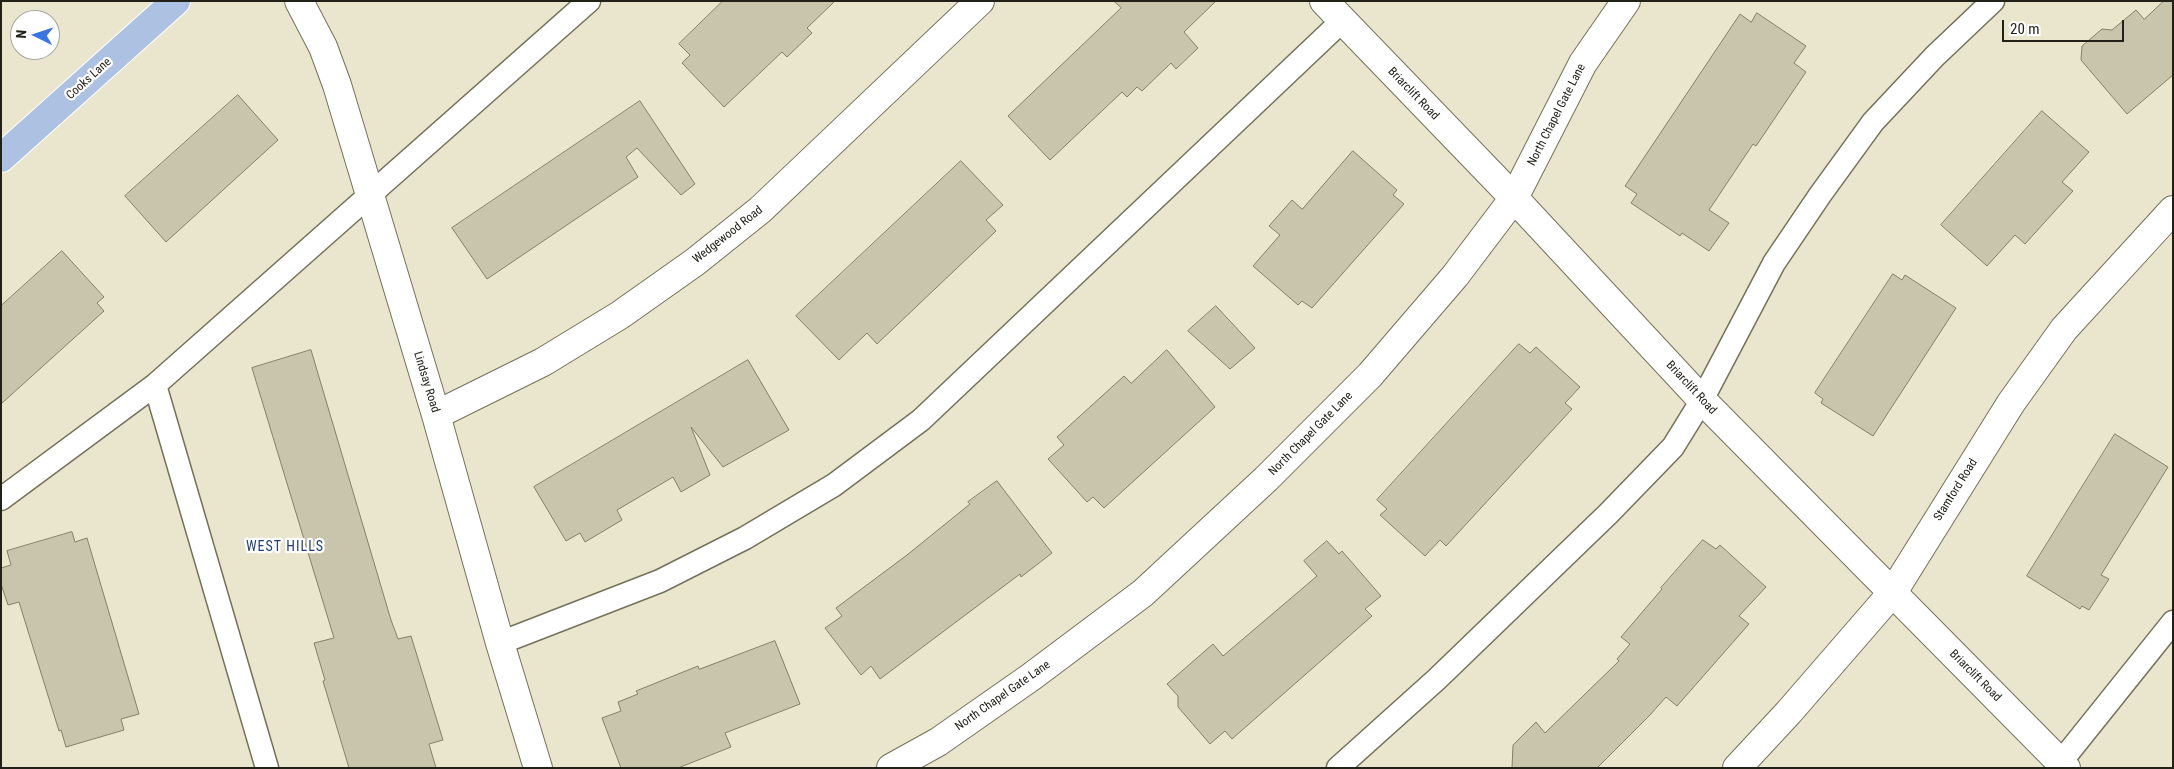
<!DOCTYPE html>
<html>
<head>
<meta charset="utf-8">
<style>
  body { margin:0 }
  #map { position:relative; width:2174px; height:769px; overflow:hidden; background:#eae6cd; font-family:"Roboto Condensed",sans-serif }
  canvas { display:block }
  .frame { position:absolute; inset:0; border:2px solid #222118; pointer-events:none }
  .north { position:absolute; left:10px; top:10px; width:50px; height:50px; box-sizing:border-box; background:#fff; border:1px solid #a7a6a3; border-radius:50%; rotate:274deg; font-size:14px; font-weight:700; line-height:20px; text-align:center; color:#222118 }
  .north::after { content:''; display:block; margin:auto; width:18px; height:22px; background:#3974e3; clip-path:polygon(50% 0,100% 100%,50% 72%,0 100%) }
  .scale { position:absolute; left:2002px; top:20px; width:122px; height:22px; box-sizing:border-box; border:2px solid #222118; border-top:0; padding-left:6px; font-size:15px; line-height:18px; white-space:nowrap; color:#222118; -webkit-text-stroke:4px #fff; paint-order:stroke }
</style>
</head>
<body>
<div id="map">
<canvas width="2174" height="769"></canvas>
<div class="frame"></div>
<div class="north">N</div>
<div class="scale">20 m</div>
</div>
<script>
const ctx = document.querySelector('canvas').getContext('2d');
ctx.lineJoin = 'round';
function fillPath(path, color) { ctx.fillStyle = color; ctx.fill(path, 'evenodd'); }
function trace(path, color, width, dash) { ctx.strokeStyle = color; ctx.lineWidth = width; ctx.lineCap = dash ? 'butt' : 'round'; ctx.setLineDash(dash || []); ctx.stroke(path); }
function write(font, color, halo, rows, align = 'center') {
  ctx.font = font + ' "Roboto Condensed",sans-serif'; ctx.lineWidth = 4.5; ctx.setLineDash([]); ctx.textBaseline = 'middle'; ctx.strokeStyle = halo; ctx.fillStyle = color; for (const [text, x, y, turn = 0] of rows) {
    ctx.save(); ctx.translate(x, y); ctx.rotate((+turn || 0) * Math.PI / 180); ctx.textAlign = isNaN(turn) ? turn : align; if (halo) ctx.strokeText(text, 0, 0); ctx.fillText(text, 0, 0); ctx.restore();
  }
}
const building = new Path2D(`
  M723 1H835L807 28 812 33 787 57 782 52 724 107 682 63 690 55 679 44Z
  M1114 1H1216L1184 32 1198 48 1176 69 1171 63 1142 91 1137 87 1127 97 1122 92 1050 160 1008 116 1121 8Z
  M2164 1H2173V75L2127 114 2081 60 2082 46 2102 29 2112 30 2136 10 2144 19Z
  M1757 13 1806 46 1794 63 1806 72 1756 146 1753 144 1709 210 1729 223 1709 251 1682 233 1680 236 1631 203 1637 194 1625 186 1740 14 1751 22Z
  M238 95 278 140 166 242 125 196Z
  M640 101 695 184 681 195 637 148 626 157 638 177 487 279 452 228Z
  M2042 111 2089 152 2062 182 2073 191 2025 244 2015 235 1987 266 1941 225Z
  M1353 151 1397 190 1393 195 1404 204 1312 308 1302 301 1298 305 1253 266 1280 235 1269 226 1292 200 1302 209Z
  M961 161 1003 205 986 220 996 231 877 344 867 333 839 360 796 316Z
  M62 251 104 297 97 303 104 311 1 404V306Z
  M1893 274 1902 280 1905 275 1956 308 1873 436 1821 403 1823 399 1815 393Z
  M1216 306 1255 348 1230 369 1188 331Z
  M1519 344 1530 353 1536 347 1580 387 1565 403 1572 409 1446 546 1440 540 1425 556 1380 515 1387 509 1377 500Z
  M311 350 391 620 398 639 411 636 443 740 429 744 436 768H349L323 681 325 680 314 643 334 638 252 368Z
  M1167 350 1215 407 1104 508 1093 497 1087 502 1048 459 1064 445 1057 437 1124 376 1131 383Z
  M748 360 789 430 723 467 691 427 710 475 681 492 673 477 617 510 622 520 585 542 580 533 566 541 534 487Z
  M2115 434 2168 467 2101 575 2109 579 2089 610 2082 606 2080 609 2027 576Z
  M997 481 1052 553 1021 577 1020 574 880 679 871 666 861 675 825 628 842 616 836 608 907 555 970 504 968 502Z
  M72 532 75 542 87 538 139 714 121 719 124 730 66 747 61 730 59 731 19 602 8 605 1 584V568L11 565 7 551Z
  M1703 540 1716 549 1720 545 1766 587 1739 616 1749 624 1677 706 1666 697 1650 715 1597 768H1512L1513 745 1536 722 1545 733 1619 661 1617 659 1630 644 1621 637 1662 589 1661 588Z
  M1327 541 1339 554 1342 551 1381 596 1365 609 1372 616 1232 739 1225 731 1210 744 1178 707V696L1167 684 1213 644 1223 656 1317 576 1304 561Z
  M775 641 800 704 725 733 731 747 678 768H621L602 718 621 711 618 702 638 694 636 691 698 666 699 669Z`);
const lane = new Path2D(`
  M155 385 267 768
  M1 499 155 385 589 1
  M500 643 660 581 745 538 834 485 921 420 1342 21
  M1338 768 1437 679 1608 514 1673 447 1702 400 1774 263 1820 195 1873 122 1935 56 1993 1
  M2056 768 2173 622`);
const street = new Path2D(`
  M299 1 323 47 337 85 436 415 500 643 538 768
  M436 415 543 362 620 315 695 262 760 210 980 1
  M891 768 938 742 1031 677 1143 593 1266 479 1370 375 1455 276 1514 198 1583 63 1626 1
  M1737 768 1789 712 1893 592 2011 403 2064 329 2173 210`);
const secondary = new Path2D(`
  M1324 1 1514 198 1702 400 2066 768`);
const primary = new Path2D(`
  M1 158 176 1`);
const streetNames = [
  ["Cooks Lane",89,79,-42],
  ["Briarclift Road",1413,94,46],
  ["North Chapel Gate Lane",1557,115,-63],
  ["Wedgewood Road",728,235,-38],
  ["Lindsay Road",426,382,73],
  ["Briarclift Road",1691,388,47],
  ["North Chapel Gate Lane",1311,434,-45],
  ["Stamford Road",1956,490,-58],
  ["Briarclift Road",1975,676,45],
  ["North Chapel Gate Lane",1003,696,-35]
];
const neighbourhoodNames = [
  ["WEST HILLS",285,547]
];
fillPath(building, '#c8c5ac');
trace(building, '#837f69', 1);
trace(lane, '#74715b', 25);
trace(street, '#74715b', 30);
trace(secondary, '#74715b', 30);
trace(primary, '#fff', 30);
trace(lane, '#fff', 22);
trace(street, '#fff', 28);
trace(secondary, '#fff', 28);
trace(primary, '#adc1e2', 28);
write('12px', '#222118', '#fff', streetNames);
ctx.letterSpacing = '1px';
write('14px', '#213e74', '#fff', neighbourhoodNames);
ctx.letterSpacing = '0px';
</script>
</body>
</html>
